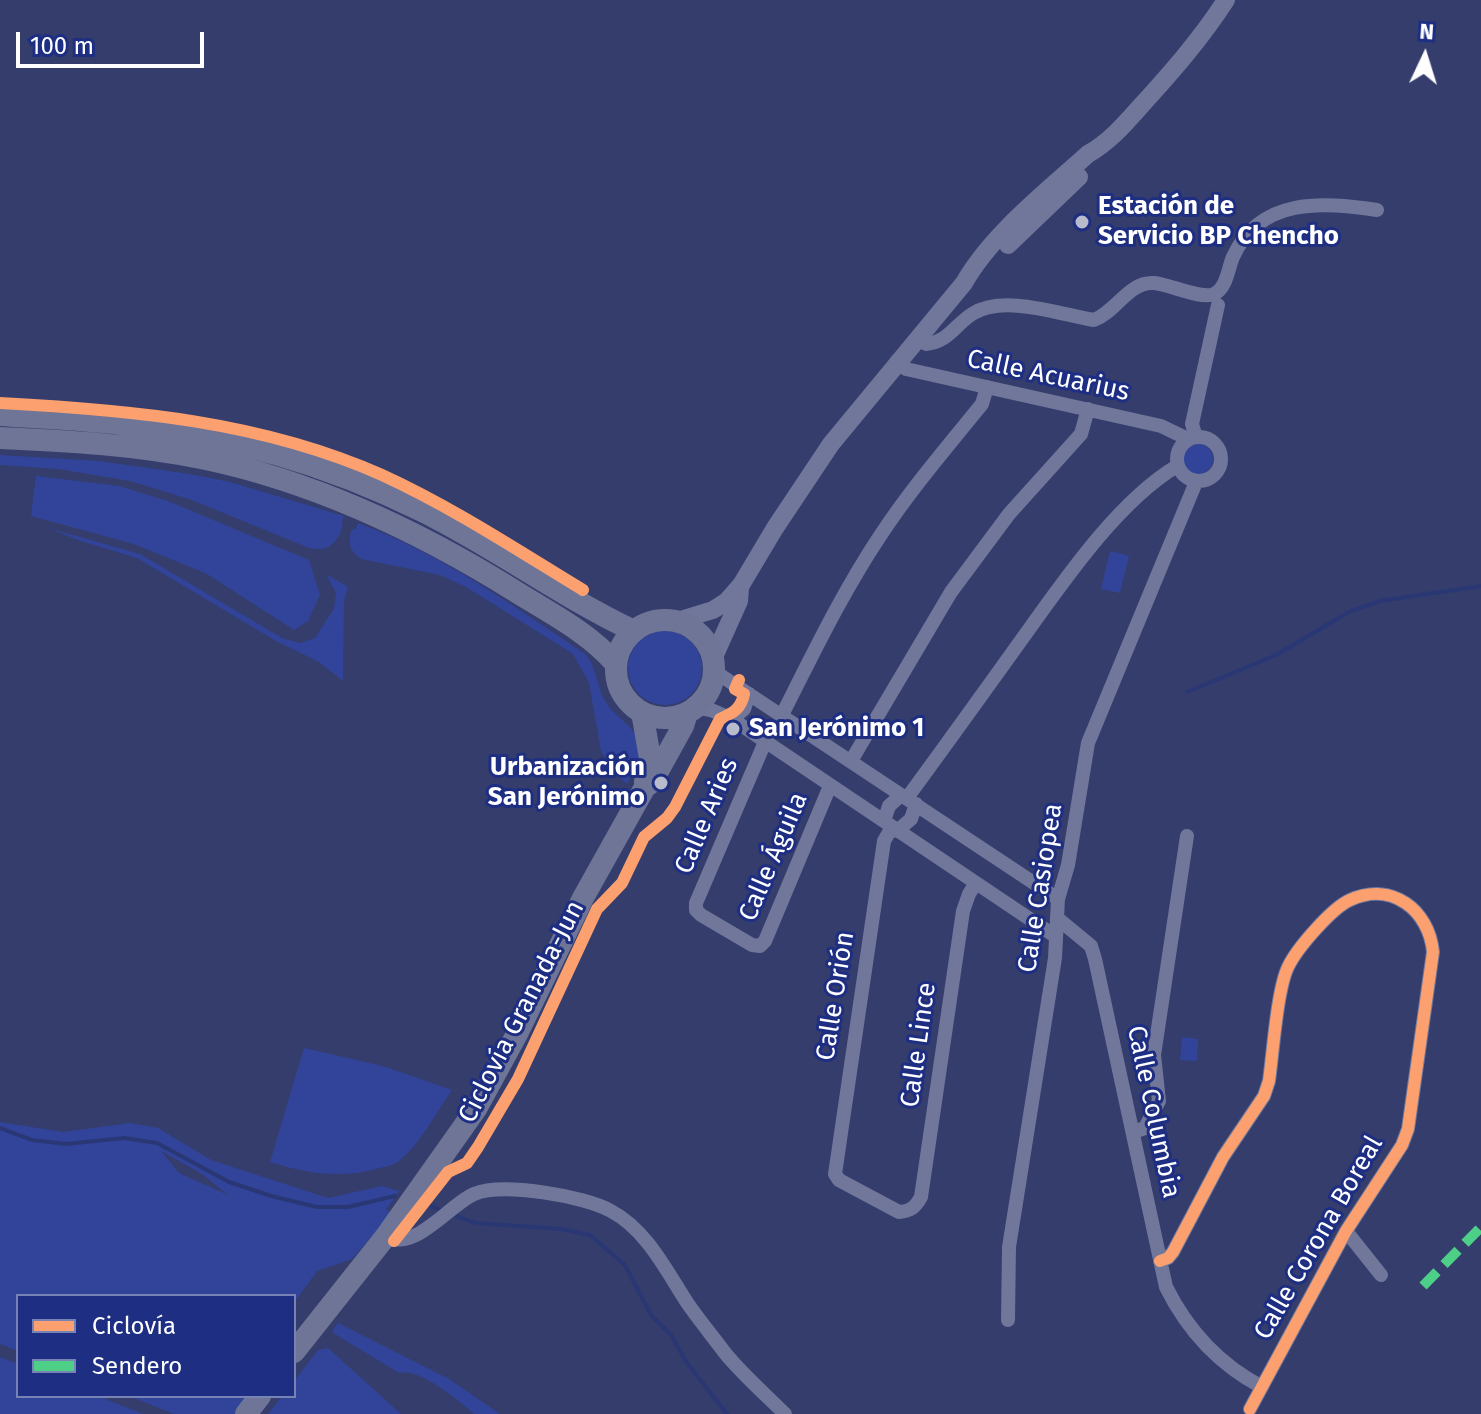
<!DOCTYPE html>
<html>
<head>
<meta charset="utf-8">
<style>
  body { margin:0 }
  #map { position:relative; width:1481px; height:1414px; overflow:hidden; background:#343d6c; font-family:"Fira Sans",sans-serif }
  canvas { display:block }
  .legend { position:absolute; left:16px; top:1294px; width:280px; height:104px; box-sizing:border-box; background:#1d2e83; border:2px solid #7782b5; margin:0; padding:10px 14px; list-style:none; font-size:24px; color:#fff }
  .legend li { display:flex; align-items:center; gap:16px; height:40px }
  .legend b { width:40px; border:2px solid #7782b5 }
  .north { position:absolute; left:1385px; top:16px; width:80px; height:80px; -webkit-text-stroke:6px #1d2e83; paint-order:stroke; rotate:4deg; font-size:22px; font-weight:700; line-height:32px; text-align:center; color:#fff }
  .north::after { content:''; display:block; margin:auto; width:28px; height:36px; background:#fff; clip-path:polygon(50% 0,100% 100%,50% 72%,0 100%) }
  .scale { position:absolute; left:16px; top:32px; width:188px; height:36px; box-sizing:border-box; border:4px solid #fff; border-top:0; padding-left:10px; font-size:24px; line-height:28px; white-space:nowrap; color:#fff; -webkit-text-stroke:6px #1d2e83; paint-order:stroke }
</style>
</head>
<body>
<div id="map">
<canvas width="1481" height="1414"></canvas>
<ul class="legend">
<li><b style="height:10px;background:#fca06f"></b>Ciclovía</li>
<li><b style="height:10px;background:#4dcf88"></b>Sendero</li>
</ul>
<div class="north">N</div>
<div class="scale">100 m</div>
</div>
<script>
const ctx = document.querySelector('canvas').getContext('2d');
ctx.lineJoin = 'round';
function fillPath(path, color) { ctx.fillStyle = color; ctx.fill(path, 'evenodd'); }
function trace(path, color, width, dash) { ctx.strokeStyle = color; ctx.lineWidth = width; ctx.lineCap = dash ? 'butt' : 'round'; ctx.setLineDash(dash || []); ctx.stroke(path); }
function write(font, color, halo, rows, align = 'center') {
  ctx.font = font + ' "Fira Sans",sans-serif'; ctx.lineWidth = 6; ctx.setLineDash([]); ctx.textBaseline = 'middle'; ctx.strokeStyle = halo; ctx.fillStyle = color; for (const [text, x, y, turn = 0] of rows) {
    ctx.save(); ctx.translate(x, y); ctx.rotate((+turn || 0) * Math.PI / 180); ctx.textAlign = isNaN(turn) ? turn : align; if (halo) ctx.strokeText(text, 0, 0); ctx.fillText(text, 0, 0); ctx.restore();
  }
}
const green = new Path2D(`
  M1183 459a15 15 0 1 1 30 0a15 15 0 1 1-30 0Z
  M0 455 99 461 190 474 230 482 344 516 341 524 343 526C336 544 330 552 309 548L189 499 130 481 58 469 0 465Z
  M36 476 119 486 168 501 309 560 320 595 308 621 294 630 207 574 134 544 31 516Z
  M358 523C440 553 512 605 584 653 597 667 596 683 604 699 612 714 624 719 633 731 646 748 637 769 627 784L616 775 601 751 589 683 573 654 466 587 440 575 361 559C349 550 347 543 352 529L355 530Z
  M48 528 140 554 282 638 300 643 315 638 334 608 336 593 326 574 348 587 344 601 343 681 319 662 276 641 137 558 81 541Z
  M1110 551 1129 556 1120 593 1101 589Z
  M628 668a37 37 0 1 1 74 0a37 37 0 1 1-74 0Z
  M1182 1037 1198 1039 1197 1061 1180 1060Z
  M304 1048 383 1066 452 1090C436 1113 421 1143 399 1161 393 1166 383 1167 376 1169 339 1179 306 1173 270 1162Z
  M0 1122 63 1132 130 1123 158 1128 211 1160 328 1198 382 1186 399 1191 386 1210 392 1213 352 1259 317 1271 294 1303V1296H18V1351L0 1344ZM161 1151 202 1174 228 1195 179 1173Z
  M338 1323 449 1379 500 1414H474C460 1401 418 1367 399 1373L335 1334 332 1331Z
  M328 1348 401 1414H268L282 1396H294V1381L318 1350Z
  M0 1357 18 1364V1396H98L143 1414H0Z
  M129 1396H249L235 1414H174Z`);
const stream = new Path2D(`
  M1187 692 1276 655 1351 611 1380 601 1481 586
  M0 1128 32 1140 66 1144 124 1138 157 1143 229 1182 271 1196 317 1207H348L395 1196
  M431 1206 443 1211
  M451 1214 475 1223 561 1229 590 1235 625 1265 651 1315 671 1335 687 1363 727 1414`);
const minor = new Path2D(`
  M918 338 926 344C948 342 954 326 972 314 1003 294 1059 314 1094 320 1116 312 1129 281 1154 283 1169 284 1201 300 1214 294 1227 288 1228 268 1233 257 1260 197 1322 202 1377 210
  M897 361 906 369 1161 426 1188 439
  M1177 459a22 22 0 1 1 44 0a22 22 0 1 1-44 0Z
  M1196 437 1192 424 1218 305
  M714 671 1058 899
  M695 707 711 710 732 719 1055 936
  M782 715C813 654 842 593 880 536 911 489 947 447 982 404L987 387
  M732 719 744 709 749 694
  M765 742 696 903V910L701 915 752 945 760 946 765 941 830 786
  M851 761 951 592 1009 514 1081 434 1088 409
  M907 798C946 745 984 692 1022 639 1063 582 1117 502 1177 466
  M884 821 889 806 901 795
  M892 827 884 841 835 1174 839 1180 899 1212C910 1211 915 1208 921 1197L963 911 969 894 976 883
  M897 831 911 819 916 804
  M1057 918 1091 946 1095 959 1166 1287C1188 1331 1218 1364 1262 1387
  M1133 1132 1145 1128 1159 1101 1154 1055 1187 836
  M1346 1231 1381 1275
  M386 1236C414 1253 449 1205 474 1194 503 1182 584 1196 611 1211 647 1230 667 1272 688 1304 700 1321 713 1337 725 1353 743 1375 765 1394 785 1414
  M1160 1261 1168 1258 1173 1252 1223 1157 1264 1096 1269 1081C1273 1053 1277 990 1288 967 1297 948 1332 908 1350 900 1392 881 1429 910 1433 952L1408 1129 1402 1145 1346 1231 1250 1409
  M1008 1320 1009 1247 1055 958 1058 899 1068 865 1088 743 1196 482`);
const tertiary = new Path2D(`
  M1008 245 1079 177
  M677 621 713 610 727 601 741 585 775 528 831 444 964 283C992 234 1046 192 1088 154 1108 143 1124 125 1139 108 1170 74 1201 39 1226 0
  M713 659 739 601 740 588`);
const primary = new Path2D(`
  M0 415C40 418 81 419 121 424 226 435 328 464 422 511 495 547 560 596 634 631
  M0 438C69 441 138 445 206 459 318 483 421 532 518 593 552 614 589 633 616 664
  M616 669a49 49 0 1 1 98 0a49 49 0 1 1-98 0Z
  M642 712 650 758 645 782
  M294 1352 386 1236 476 1109 517 1034 583 898 645 787 652 782 683 726 687 713
  M246 1414 260 1396`);
const quiet = new Path2D(`
  M1423 1286 1481 1227`);
const cycleway = new Path2D(`
  M0 403C130 410 261 421 382 475 452 507 517 550 583 590
  M394 1241 448 1172 467 1163 478 1147 518 1079 597 909 622 883 644 837 667 818 675 807 720 719C733 713 741 709 744 694L735 689 739 680
  M1160 1261 1168 1258 1173 1252 1223 1157 1264 1096 1269 1081C1273 1053 1277 990 1288 967 1297 948 1332 908 1350 900 1392 881 1429 910 1433 952L1408 1129 1402 1145 1346 1231 1250 1409`);
const markers = [
  [1082,222,8,"#b8bbcc"],
  [733,729,8,"#b8bbcc"],
  [661,783,8,"#b8bbcc"]
];
const poiNames = [
  ["Estación de",1098,207],
  ["Servicio BP Chencho",1098,237],
  ["San Jerónimo 1",749,729],
  ["Urbanización",645,768,"right"],
  ["San Jerónimo",645,798,"right"]
];
const streetNames = [
  ["Calle Acuarius",1048,376,12],
  ["Calle Aries",707,816,-67],
  ["Calle Águila",774,857,-67],
  ["Calle Casiopea",1041,888,-81],
  ["Calle Orión",836,996,-81],
  ["Ciclovía Granada-Jun",522,1012,-63],
  ["Calle Lince",919,1045,-82],
  ["Calle Columbia",1153,1112,78],
  ["Calle Corona Boreal",1319,1238,-60]
];
fillPath(green, '#31449a');
trace(stream, '#2a3775', 4);
trace(minor, '#70779a', 14);
trace(tertiary, '#70779a', 18);
trace(primary, '#6f7597', 22);
trace(quiet, '#4dcf88', 10, [20, 10]);
trace(cycleway, '#fca06f', 12);
for (const [x, y, r, color] of markers) { const dot = new Path2D(); dot.arc(x, y, r, 0, 2 * Math.PI); ctx.fillStyle = color; ctx.fill(dot); trace(dot, '#1d2e83', 3); }
write('bold 26px', '#fff', '#1d2e83', poiNames, 'left');
write('26px', '#fff', '#1d2e83', streetNames);
</script>
</body>
</html>
